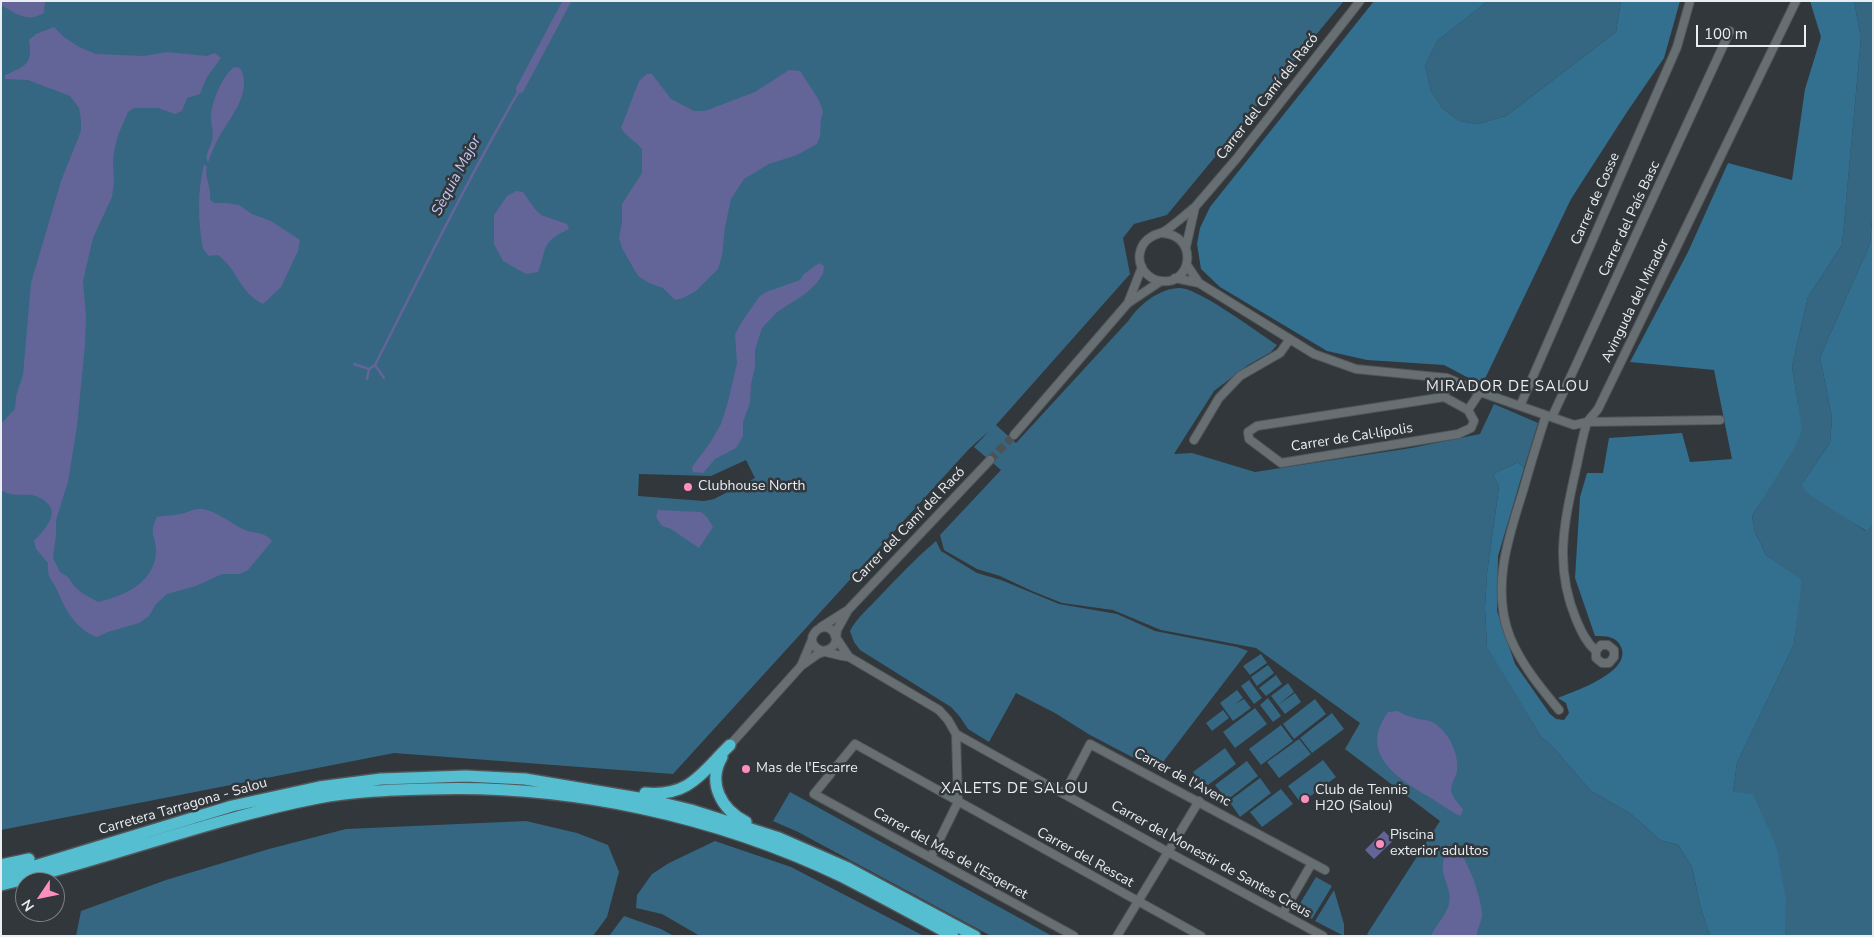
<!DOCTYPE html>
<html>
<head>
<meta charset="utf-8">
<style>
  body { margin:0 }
  #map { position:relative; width:1874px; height:937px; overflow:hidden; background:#31373b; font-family:"Nunito Sans",sans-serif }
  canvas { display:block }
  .frame { position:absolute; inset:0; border:2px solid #ebeef1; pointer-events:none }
  .north { position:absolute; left:15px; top:872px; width:50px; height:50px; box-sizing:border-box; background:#31373b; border:1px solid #7b8084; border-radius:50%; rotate:236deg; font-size:14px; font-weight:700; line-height:20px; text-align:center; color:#ebeef1 }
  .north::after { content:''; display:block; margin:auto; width:18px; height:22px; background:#fe8ebd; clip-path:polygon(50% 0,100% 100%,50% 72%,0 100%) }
  .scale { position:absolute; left:1696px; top:25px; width:110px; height:22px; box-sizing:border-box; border:2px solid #ebeef1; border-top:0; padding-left:6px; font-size:15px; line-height:18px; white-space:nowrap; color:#ebeef1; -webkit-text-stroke:4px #31373b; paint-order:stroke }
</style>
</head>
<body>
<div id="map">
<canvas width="1874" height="937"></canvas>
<div class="frame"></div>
<div class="north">N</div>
<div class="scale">100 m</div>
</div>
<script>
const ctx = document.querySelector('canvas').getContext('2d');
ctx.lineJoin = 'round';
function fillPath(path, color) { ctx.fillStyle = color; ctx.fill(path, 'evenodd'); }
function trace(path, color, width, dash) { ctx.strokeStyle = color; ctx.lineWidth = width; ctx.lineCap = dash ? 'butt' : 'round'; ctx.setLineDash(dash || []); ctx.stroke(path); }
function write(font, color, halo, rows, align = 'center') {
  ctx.font = font + ' "Nunito Sans",sans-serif'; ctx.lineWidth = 5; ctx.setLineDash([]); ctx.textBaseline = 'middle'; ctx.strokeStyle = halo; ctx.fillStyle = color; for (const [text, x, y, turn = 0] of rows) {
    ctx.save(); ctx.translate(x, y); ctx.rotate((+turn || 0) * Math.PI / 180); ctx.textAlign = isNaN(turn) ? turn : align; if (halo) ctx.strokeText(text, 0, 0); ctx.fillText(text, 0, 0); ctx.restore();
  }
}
const green = new Path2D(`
  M1 1H1344L1167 215 1134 224 1123 238 1130 274 996 425 1016 443 1129 320C1140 304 1160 288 1180 288 1198 288 1259 333 1277 345L1271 352 1248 365 1214 391 1174 454 1192 453 1255 472 1411 448 1480 434 1494 404 1538 423 1524 468 1518 462 1493 474 1499 487 1487 573 1485 608 1487 648 1506 677 1541 737 1551 745 1591 791 1631 814 1660 840 1678 845 1692 867 1701 909 1710 936H1371L1367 934 1440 821 1345 749 1360 723 1256 648 1161 630 1113 610 1062 603 1032 591 1000 576 977 569 944 550 940 535 1001 470 974 447 989 431 969 449 673 774 394 753 1 830ZM746 460 755 478 714 499 704 501 638 496 639 474 711 476Z
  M1488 1H1621L1616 32 1506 116 1478 124 1459 121 1442 108 1431 91 1425 66 1437 41Z
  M1854 1H1873V209L1870 244 1820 357 1832 418 1830 443 1801 485 1865 531 1873 526V936H1785L1733 792 1737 763 1794 644 1801 580 1766 555 1755 532 1752 516 1761 501 1798 405 1792 366 1808 297 1842 245 1861 38Z
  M936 541 941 551 977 573 1001 580 1059 604 1117 614 1155 631 1237 647 1248 651 1157 770 1090 735 1055 713 1016 693 989 742 968 729 960 717 951 707 860 650 854 642 850 631C857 617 870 607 880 596 898 577 916 558 936 541Z
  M1261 654 1267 663 1250 675 1243 666Z
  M1268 665 1274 673 1257 686 1251 677Z
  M1276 675 1282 684 1266 696 1259 688Z
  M1249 680 1262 698 1254 704 1241 686Z
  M1288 683 1294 692 1278 705 1271 696Z
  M1237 690 1243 698 1235 704 1244 699 1251 708 1233 721 1220 703Z
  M1295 693 1301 702 1285 714 1278 705Z
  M1268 698 1281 716 1273 722 1260 705Z
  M1315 699 1326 714 1294 739 1283 724Z
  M1255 708 1267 724 1235 748 1223 732Z
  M1223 710 1229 718 1212 731 1206 723Z
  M1332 713 1344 729 1312 753 1300 738Z
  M1281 725 1293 741 1261 765 1249 749Z
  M1299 739 1311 754 1279 778 1267 762Z
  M1225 748 1236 764 1204 788 1193 772Z
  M1323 760 1336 777 1301 803 1288 786Z
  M1247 761 1258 776 1227 800 1215 785Z
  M1260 778 1271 793 1240 817 1229 801Z
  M1281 789 1293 804 1262 827 1250 812Z
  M790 792 1052 936H991L798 832 773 821Z
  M526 821 577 833 608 845 619 872 607 917 593 936H76L81 911 166 880 269 849 346 829Z
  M715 841 791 867 924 936H700L662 914 636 908 637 895 652 874 669 863Z
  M1316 877 1332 886 1312 919 1296 910Z
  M1334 890 1344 924V936L1315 921Z
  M624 916 661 929 674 936H609Z`);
const forest = new Path2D(`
  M1374 1H1488L1437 41 1425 66 1431 91 1442 108 1459 121 1478 124 1506 116 1616 32 1621 1H1680L1664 58 1627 112 1571 199 1482 385 1444 365 1367 360 1327 351 1220 287 1201 269 1197 244 1200 228 1210 207Z
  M1810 1H1854L1861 38 1844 224 1842 245 1808 297 1792 366 1802 430 1795 447 1752 516 1755 532 1766 555 1802 580 1794 644 1737 763 1733 792 1753 794 1776 846 1786 899 1785 936H1710L1701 909 1692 867 1678 845 1660 840 1631 814 1591 791 1551 745 1541 737 1506 678 1487 648 1485 608 1487 573 1499 487 1493 474 1518 462 1524 468 1498 556 1497 611 1515 664 1550 714 1556 719 1564 720 1569 713 1566 703 1558 698C1575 691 1632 672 1621 647 1616 636 1607 636 1595 636L1575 578 1580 497 1587 473H1603L1609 438 1682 433 1690 462 1732 459 1714 370 1630 362 1688 252 1728 163 1792 180 1805 89 1821 37Z
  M1873 209V526L1866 531 1810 495 1801 485 1830 443 1832 418 1820 357 1870 244Z`);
const water = new Path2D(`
  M1 1H45L44 13C27 23 17 14 1 5Z
  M54 27 64 37 79 47 96 54 144 56 167 52 207 56 215 53 221 58 207 77 200 94 187 98 182 111 175 114 158 108H134L128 112 118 135 114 152 113 164 114 182 112 197 93 238 83 281 86 317 85 345 77 426 68 482 56 520V536L53 558 60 572 68 577 74 586 82 593 98 602C124 596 155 583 156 551 156 535 148 535 157 517 165 515 173 516 180 514 188 513 194 508 203 509 218 512 230 523 245 530 255 534 264 531 272 541L248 570 240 574H222L196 586 167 594 156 604 149 616 139 623 108 632 97 637C77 630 65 610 58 592 52 578 47 580 48 563L36 549 34 541C43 531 61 514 46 502 41 498 37 496 32 495 19 494 12 497 1 490V424L15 409 16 396 23 375 31 283 61 181 81 131V120L79 108 70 96 28 80 5 79V75C25 66 33 65 29 40L36 34Z
  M234 67 240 68C255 94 225 122 215 145 212 151 210 157 208 163 204 154 210 149 212 141 214 133 211 124 211 117 212 101 221 78 234 67Z
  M789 70 800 71 819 100 823 112 821 118 820 136 817 144 797 155 769 164 744 179 731 199 725 227 722 256 718 269 696 291 683 298 675 300 663 288 649 283 638 276 623 250 619 238 622 222V204L642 173V149C635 141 627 137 621 128L639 81 647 74H652L671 99 694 111H705L755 92Z
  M204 164 207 167C204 179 212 186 210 200L214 203H227L239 205 252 214 271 221 300 240 298 251 281 287 263 304C239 292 238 270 218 255L209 256 203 249C198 221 197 193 204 164Z
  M516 191 523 192 534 208 541 215 567 224 569 229C540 243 548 246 538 272L526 274 503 261 494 244V215L507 196Z
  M819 263 824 266 823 274 816 284 805 294 777 312 762 328 755 350V367L751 384 750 403 743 422V436L736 448 715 459 703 473 693 472 692 467 710 443 721 424 728 402 737 363 735 334 743 320 759 297 766 292 800 280 804 274Z
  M658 510 701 512 707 517 713 527 699 548 671 529 662 526 656 517Z
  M1397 711C1402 713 1407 716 1412 717 1419 720 1427 719 1434 723 1449 733 1459 753 1457 771 1456 778 1449 785 1452 794 1454 799 1460 805 1463 810L1460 816C1450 811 1441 804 1431 798 1397 778 1358 754 1388 712Z
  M1384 831 1391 838 1393 837 1395 839 1374 859 1365 850Z
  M1451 847H1455C1467 856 1483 901 1482 916 1481 923 1477 929 1477 936H1431C1436 924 1446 916 1449 904 1454 885 1431 869 1451 847Z`);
const stream = new Path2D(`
  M354 364 369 369 375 365C422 272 468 179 520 89
  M375 365 384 378
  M367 379 369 369`);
const canal = new Path2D(`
  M520 89 567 1`);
const minorTunnel = new Path2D(`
  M990 460 1014 435`);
const minor = new Path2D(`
  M1195 207 1237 158 1360 1
  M1162 233C1199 235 1193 286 1160 281 1154 280 1148 276 1144 271 1136 260 1139 244 1151 237 1155 234 1160 234 1165 231 1175 224 1185 215 1195 207L1186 247
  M1142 267 1128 303 1161 281
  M1175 278 1199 283 1187 265
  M1199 283 1314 354 1356 369 1447 378 1480 392 1574 425 1587 422 1720 420
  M1444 397 1257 426 1248 432 1249 439 1281 463 1458 434 1471 428 1474 421 1468 410 1444 397 1447 378
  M1520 406 1677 47 1690 1
  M1468 410 1480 392
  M1546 415C1538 440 1530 466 1523 491 1508 538 1491 589 1510 637 1521 664 1540 687 1559 710
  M1552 417 1730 31
  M1014 435 1128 303
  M1194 440 1219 398 1240 376 1280 353 1290 339
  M848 610 990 460
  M821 627 848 610 837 630 836 638
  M812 640 801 666 818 654 826 651
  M821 651C831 651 840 643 834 633 822 615 796 645 826 652 834 654 841 656 849 657L835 636
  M1596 651 1601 645H1608L1614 650V657L1609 663H1602L1596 658V651C1586 642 1581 631 1576 619 1554 566 1564 523 1576 469 1579 457 1583 431 1588 421 1591 417 1595 413 1598 409L1796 1
  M849 657 939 710 948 720 956 734 958 802 931 857
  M956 734 1168 852 1323 936
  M730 745 801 666
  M1064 794 1090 744 1325 870
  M1283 913 1312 863
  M1074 936 814 794 855 744 1201 936
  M1117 936 1199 801`);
const highway = new Path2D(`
  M722 757C707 783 721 809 746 822
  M645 793C690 797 701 773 730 745
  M1 865 29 859
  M1 874 38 865 232 806 319 787 381 779 466 776 525 779 650 800 691 810 779 838 848 868 975 936
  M1 885C108 859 210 819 318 798 354 791 391 790 428 789 569 784 716 816 843 877 880 896 917 916 953 936`);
const markers = [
  [688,487,5,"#fe8ebd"],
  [746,769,5,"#fe8ebd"],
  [1305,799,5,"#fe8ebd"],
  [1380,844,5,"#fe8ebd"]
];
const streetNames = [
  ["Carrer del Camí del Racó",1268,97,-52],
  ["Carrer de Cosse",1596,199,-66],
  ["Carrer del País Basc",1630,219,-65],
  ["Avinguda del Mirador",1636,301,-64],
  ["Carrer de Cal·lípolis",1352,438,-9],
  ["Carrer del Camí del Racó",909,526,-46],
  ["Carrer de l'Avenc",1182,778,28],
  ["Carretera Tarragona - Salou",183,807,-16],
  ["Carrer del Mas de l'Esqerret",950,854,29],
  ["Carrer del Rescat",1085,858,29],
  ["Carrer del Monestir de Santes Creus",1211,860,29]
];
const poiNames = [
  ["Clubhouse North",698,487],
  ["Mas de l'Escarre",756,769],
  ["Club de Tennis",1315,791],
  ["H2O (Salou)",1315,807],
  ["Piscina",1390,836],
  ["exterior adultos",1390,852]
];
const waterNames = [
  ["Sèquia Major",457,176,-62]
];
const neighbourhoodNames = [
  ["MIRADOR DE SALOU",1508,387],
  ["XALETS DE SALOU",1015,789]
];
fillPath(green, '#356782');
fillPath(forest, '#336f8f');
fillPath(water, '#636497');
trace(stream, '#636497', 2.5);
trace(canal, '#636497', 8);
trace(minorTunnel, '#4d5256', 8, [8, 4]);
trace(minor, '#505558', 10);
trace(highway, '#505558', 14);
trace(minor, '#686f73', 8);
trace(highway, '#55bed0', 11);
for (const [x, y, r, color] of markers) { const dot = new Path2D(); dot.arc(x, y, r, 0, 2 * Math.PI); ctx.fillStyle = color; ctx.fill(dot); trace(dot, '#31373b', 2); }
write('14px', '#ebeef1', '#31373b', streetNames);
write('14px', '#ebeef1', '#31373b', poiNames, 'left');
write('italic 15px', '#c5c8f7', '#31373b', waterNames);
ctx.letterSpacing = '1px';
write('15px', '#ebeef1', '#31373b', neighbourhoodNames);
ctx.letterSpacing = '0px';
</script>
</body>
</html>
